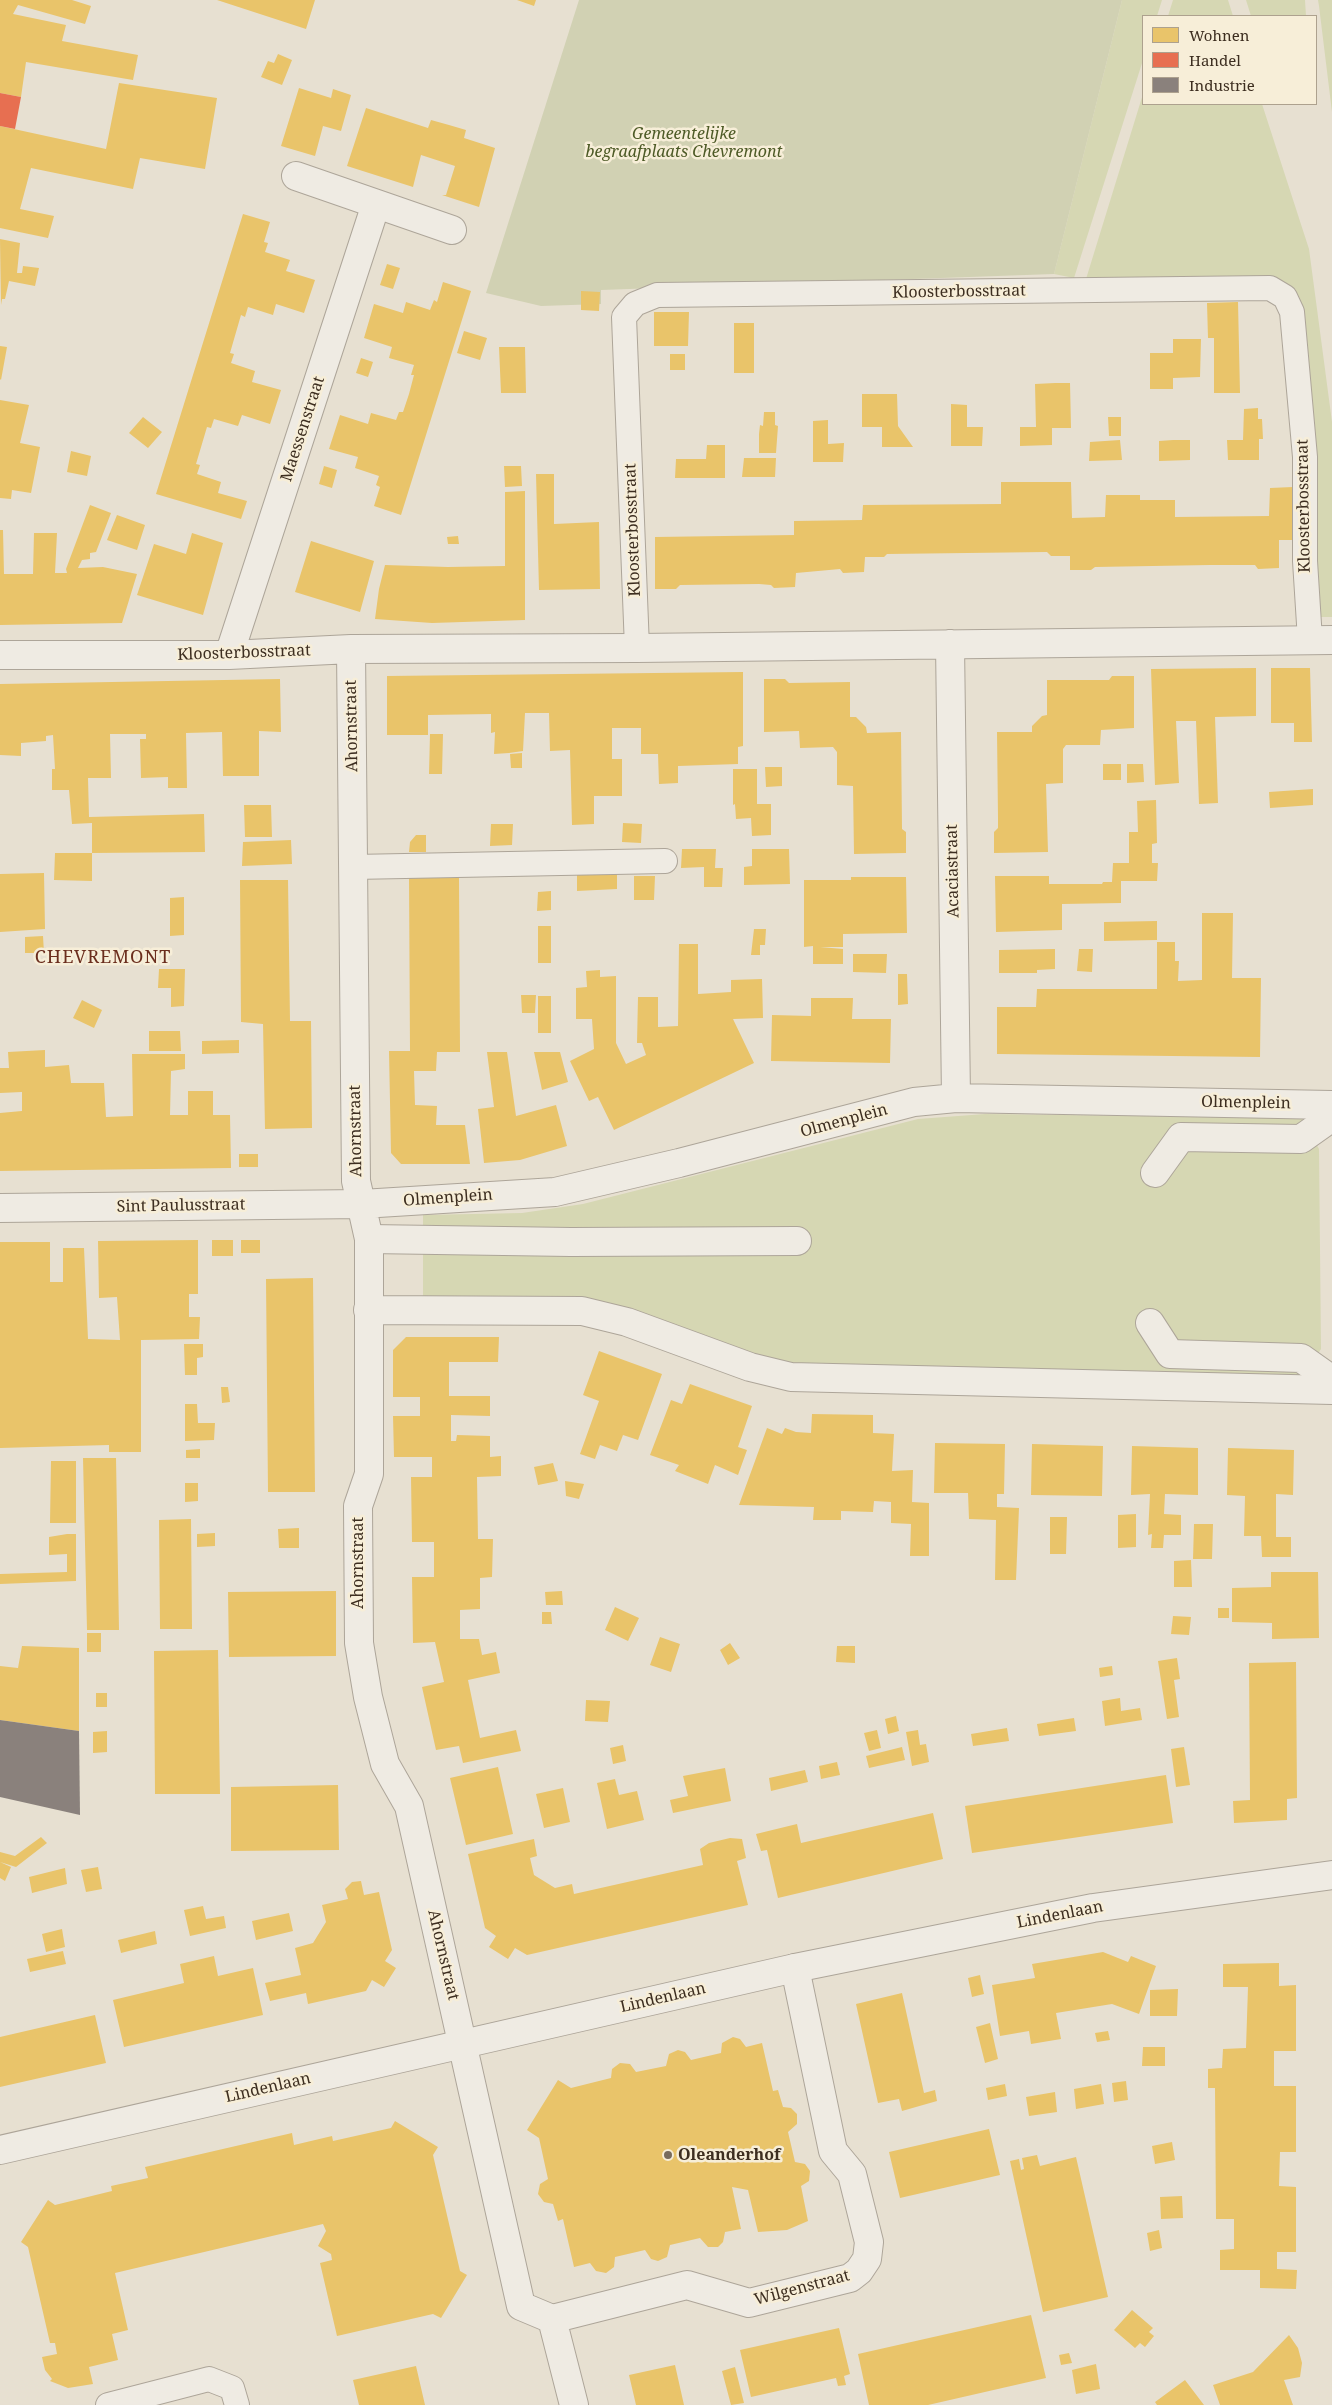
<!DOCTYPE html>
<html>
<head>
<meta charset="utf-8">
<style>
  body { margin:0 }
  #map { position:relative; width:1332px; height:2405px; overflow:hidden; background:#e7e0d1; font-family:"Noto Serif",serif }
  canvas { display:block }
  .legend { position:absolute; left:1142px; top:15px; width:175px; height:90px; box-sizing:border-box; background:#f7eed8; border:1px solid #ada18e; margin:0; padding:6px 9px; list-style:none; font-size:15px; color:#3d2e20 }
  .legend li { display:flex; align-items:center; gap:10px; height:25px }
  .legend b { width:25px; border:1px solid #ada18e }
</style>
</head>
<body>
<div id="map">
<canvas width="1332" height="2405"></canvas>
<ul class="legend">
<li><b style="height:14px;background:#e9c46a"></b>Wohnen</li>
<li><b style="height:14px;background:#e76f51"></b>Handel</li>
<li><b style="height:14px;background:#8a817c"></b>Industrie</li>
</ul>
</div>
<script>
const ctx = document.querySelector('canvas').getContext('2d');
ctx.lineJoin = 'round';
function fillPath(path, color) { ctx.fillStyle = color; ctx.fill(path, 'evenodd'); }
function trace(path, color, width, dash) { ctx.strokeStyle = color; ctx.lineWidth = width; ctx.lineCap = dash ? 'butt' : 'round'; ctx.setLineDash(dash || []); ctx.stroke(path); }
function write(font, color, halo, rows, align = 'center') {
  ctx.font = font + ' "Noto Serif",serif'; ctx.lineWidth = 5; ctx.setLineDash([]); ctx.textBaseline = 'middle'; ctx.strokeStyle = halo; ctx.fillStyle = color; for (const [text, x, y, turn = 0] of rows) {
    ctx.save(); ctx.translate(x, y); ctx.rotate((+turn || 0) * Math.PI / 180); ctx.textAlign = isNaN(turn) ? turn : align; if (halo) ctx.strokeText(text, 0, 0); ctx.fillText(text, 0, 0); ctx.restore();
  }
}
const green = new Path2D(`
  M1122 0H1162L1157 16H1143V60L1074 278 1054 274Z
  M1173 0H1228L1233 16H1168Z
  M1246 0H1305L1306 16H1251Z
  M1318 0H1332V112L1319 6Z
  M1143 94V104H1262L1309 249 1319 324 1332 422V617H1320L1306 329C1298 299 1301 282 1266 278L1086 279Z
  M985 1114 1302 1118 1319 1149 1321 1349 1301 1380 786 1367 645 1319 423 1299V1215L522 1213 583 1204 918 1119Z`);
const cemetery = new Path2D(`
  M579 0H1122L1054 274 601 290V304L541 306 486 293Z`);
const homes = new Path2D(`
  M0 0H72L91 6 85 24 18 5 13 14 66 25 62 41 138 55 133 80 26 62 21 97 0 93Z
  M217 0H315L306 29Z
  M517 0H536L534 6Z
  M278 54 292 60 282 85 261 77 268 61 274 63Z
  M119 83 217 98 205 169 140 158 133 189 31 168 20 209 54 216 48 238 0 228V126L106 149Z
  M299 88 331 98 333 89 351 95 341 131 323 126 315 156 281 146Z
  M366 108 428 128 431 120 449 125 466 130 464 138 495 148 479 207 442 195H446L455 166 421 155 413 187 347 166Z
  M243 214 270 222 264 242 268 243 265 252 290 260 286 271 315 280 304 313 276 304 273 315 248 307 245 317 241 315 230 353 234 354 231 363 255 371 252 382 281 390 270 424 242 415 238 426 214 419 211 428 207 427 196 464 200 465 197 474 221 482 218 493 247 501 241 519 156 494Z
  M0 239 20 243 17 273H22L23 266 39 268 35 286 9 281 5 299H2L1 305Z
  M387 264 400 268 393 289 380 285Z
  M443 282 471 291 401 515 374 506 380 487 376 485 379 476 355 468 358 457 329 449 340 415 368 424 371 413 396 420 399 412H403L409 394 414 375H411L414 365 389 358 392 347 364 338 374 304 403 313 406 302 430 310 434 300 437 302Z
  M581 291 600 292 599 311 581 310Z
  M1238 302 1240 393H1214V338H1208L1207 303Z
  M654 312H689L688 346H654Z
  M734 323H754V373H734Z
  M464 331 487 338 480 360 457 353Z
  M1173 339H1201L1200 377 1173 378V389H1150V353H1173Z
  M0 346 7 347 1 380 0 379Z
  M499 347H525L526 393H501Z
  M670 354H685V370H670Z
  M361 358 373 362 368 377 356 373Z
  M1055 383H1070L1071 428H1052V445L1020 446V427H1036L1035 384Z
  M862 394H897L898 426 913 447H882V427H862Z
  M0 400 29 405 20 443 40 447 31 493 12 490 11 499 0 498Z
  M951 404 967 405V427H983L982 446H951Z
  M1258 408V419H1262L1263 439H1259V460H1228L1227 440H1243L1244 409Z
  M764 412H775V425L778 426 776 453H759V434L760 425 763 426Z
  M143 417 162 432 148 448 129 433Z
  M1108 417H1121V436H1109Z
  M828 420V444L844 443 843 462H813V421Z
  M1120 440 1122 460 1089 461 1090 442Z
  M1173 440H1190V460L1159 461V441Z
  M707 445H725V478H675L676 459H706Z
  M71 451 91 456 87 476 67 472Z
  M744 458H776L775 477H742Z
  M324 466 337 470 332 488 319 484Z
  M504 466H521L522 486 505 487Z
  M536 474H554V524L599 522 600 589 539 590Z
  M1001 482H1071L1072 518 1105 517 1106 495H1140V500H1175V517L1269 516 1270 488 1293 487 1294 540H1279V568L1258 569 1255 565H1210L1095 567 1091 570H1070V556H1051L1047 552 887 554 884 557H865L864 572 843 573 840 569 796 573 795 587 774 588 771 585 759 584 680 585 676 589H655V537L794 535V521L862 520 863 505 1001 504Z
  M525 491V620L432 623 375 619 379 589 385 565 448 567 505 566V492Z
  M90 505 111 513 96 552 90 553V559L82 560 78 568 103 567 137 574 122 623 0 625V530H3L4 574H33L34 533H57L55 573H67L66 569Z
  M117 515 145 525 137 550 107 540Z
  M192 533 223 543 203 615 137 595 154 544 186 554Z
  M458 536 459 544H448L447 537Z
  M311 541 374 561 360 612 295 592Z
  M1256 668V716L1215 717 1218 803 1199 804 1196 721H1176L1179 783 1155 785 1151 669Z
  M1271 668H1310L1312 742H1294V723H1271Z
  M743 672V746L738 747V764L678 766V783L659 784 658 754H641V728H612V759H622V796H594V824L572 825 570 750 550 751 549 713H525L523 751 509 753 494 754 495 732 491 733V714L428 715V735H387V676Z
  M1112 676H1134V728L1101 730 1100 745H1066L1063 749V783L1046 784 1048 852 994 853V832L998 828V818L997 732H1032V726L1042 716 1047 715V680H1109Z
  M280 679 281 732 259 731V776H223L222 732 186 733 187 788H168V777L141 778 140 739H146V734H110L111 778H88L89 817 204 814 205 852 92 853V823L72 824 69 790H52V769H55L53 735 46 736V741L21 743V756L0 755V684Z
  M764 679H785L789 683 850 682V717H856L866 727 867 733 901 732 902 829 906 832V853L854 854 853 786 837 785V752L833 747 800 748 799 731 764 732Z
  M430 734H443L442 774H429Z
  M522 753V768H511L510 754Z
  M1103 764H1121V780H1103Z
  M1127 764H1143L1144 782 1127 783Z
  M765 767H782V786L766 787Z
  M733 769H757V804H771V835L752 836 751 818 736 819 735 804 733 805Z
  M1313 789V805L1270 808 1269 792Z
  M1156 800 1157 843 1152 844V863H1158L1157 881H1121V903L1062 904V930L996 932 995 876H1049V884H1102L1103 882H1112L1113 863H1129V832H1138L1137 801Z
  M244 805H271L272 837H245Z
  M623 823 642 824 641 843 622 842Z
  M491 824H513L512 845 490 846Z
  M416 835H426V852H409L410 842Z
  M291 840 292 864 242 866 243 842Z
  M682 849H716L715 868H723L722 887H704V867L681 868Z
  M752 849H789L790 884 744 885V867L752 866Z
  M55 853H92V881L54 880Z
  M617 869V889L577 891V872Z
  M44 873 45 929 0 932V874Z
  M459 875 460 1052H437L436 1071H414L415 1105 437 1106 436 1125H465L470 1164H401L391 1153 389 1051H410L409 876Z
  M634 876H655L654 900H634Z
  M851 877H906L907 933 843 934V947H820L843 949V964H813V946L804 947V880H851Z
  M240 880H288L290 1021H311L312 1128 265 1129 263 1024 241 1022Z
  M551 891V910L537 911 538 892Z
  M184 897V935L170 936V898Z
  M1202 913H1233L1232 978H1261L1260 1057 997 1054V1007H1036L1037 989H1157V942H1175V961H1179L1178 981 1202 980Z
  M1157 921V940L1104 941V922Z
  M538 926H551V963H538Z
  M754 929H766L765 945H760V955H751Z
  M43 936 44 953H25V937Z
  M679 944H698V994L731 992V980L762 979 763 1018 733 1019 754 1063 614 1130 598 1097 589 1101 570 1061 594 1049 592 1019H576V988L587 987 586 971 600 970V977L616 976V1043L626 1064 646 1055 642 1043H637L638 997H658V1027L678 1026Z
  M1055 949V969L1037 970V973H999V950Z
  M1079 949H1093L1092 972 1077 971Z
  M853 954H887L886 973 853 972Z
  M159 969H185L184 1006 171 1007V988H158Z
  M898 974H907L908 1004 898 1005Z
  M521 995H536L535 1013H522Z
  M538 996H551V1033H538Z
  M811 998H853L852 1019H891L890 1063 771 1061 772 1015 811 1016Z
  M82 1000 102 1010 94 1028 73 1018Z
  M149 1031H180L181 1051H149Z
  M239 1040V1053L202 1054V1041Z
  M45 1050V1067L69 1065 71 1083H104L106 1117 133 1116 132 1054H185V1069L171 1071 170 1115H188V1091H213V1115H230L231 1168 0 1171V1113L22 1111V1092L0 1093V1068H9L8 1052Z
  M487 1052H507L516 1116 556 1105 567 1146 520 1160 484 1163 478 1109 494 1107Z
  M534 1052H560L568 1082 542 1090Z
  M239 1154H258V1167H239Z
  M198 1240V1294H189V1317H200L199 1339 141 1340V1452H109V1445L0 1448V1242H50V1282H63V1248H84L88 1339 120 1340 117 1297 99 1298 98 1241Z
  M212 1240H233V1256H212Z
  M241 1240H260V1253H241Z
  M313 1278 315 1492H268L266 1279Z
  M406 1337H499L498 1362H449V1396H490V1416L451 1415V1441H456L457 1435 490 1436V1457L501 1456V1476L477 1477 478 1539H493L492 1577 480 1578V1609L460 1610V1639H479L482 1655 496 1652 500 1673 468 1680 480 1738 516 1730 521 1751 463 1763 459 1746 436 1750 422 1687 444 1682 435 1642 413 1643 412 1577H434V1542H412L411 1477H432V1457H394L393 1416H420V1397H393V1350Z
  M184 1344H203V1357L197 1358V1375H185Z
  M599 1351 662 1374 638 1440 623 1435 617 1451 600 1445 595 1459 580 1454 599 1401 583 1395Z
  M690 1384 752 1406 738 1447 747 1450 738 1475 715 1465 708 1484 675 1471 679 1465 650 1455 671 1400 682 1404Z
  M221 1387H228L230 1402 222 1403Z
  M185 1404H197L198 1423H215L214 1440 185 1441Z
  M812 1414 873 1415V1433L894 1434 892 1471 913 1470 912 1502 929 1503V1556H910L911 1524 891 1523V1502L874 1501 873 1512 841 1511V1520H813L814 1507 739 1505 767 1428 782 1434 785 1428 796 1432 811 1433Z
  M935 1443 1005 1444 1004 1494H997V1507L1019 1508 1016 1580H995L996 1520 969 1519 968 1493H934Z
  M1032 1444 1103 1446 1102 1496 1031 1495Z
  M1132 1446 1198 1448V1495L1165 1494 1164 1514 1181 1515V1535H1164L1163 1548H1151L1152 1534 1148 1535 1150 1494 1131 1495Z
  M1228 1448 1294 1450 1293 1495 1276 1494V1537H1291V1557H1262L1261 1536H1244L1245 1496 1227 1495Z
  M200 1449V1458H186V1450Z
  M83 1458H116L119 1630H87Z
  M51 1461H76V1523H50Z
  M553 1463 558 1481 538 1485 534 1467Z
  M565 1481 584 1484 579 1499 566 1496Z
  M185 1483H198V1501L185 1502Z
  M1136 1514V1547L1118 1548V1515Z
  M1050 1517H1067L1066 1554H1050Z
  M191 1519 192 1629H160L159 1520Z
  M1194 1524H1213L1212 1559H1193Z
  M299 1528V1548H279L278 1529Z
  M215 1533V1546L197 1547V1534Z
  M67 1534H76V1581L0 1584V1574L67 1572V1554L49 1555V1537Z
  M1191 1560 1192 1587H1174V1561Z
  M1271 1572H1318L1319 1638 1272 1639V1623L1232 1622V1588L1271 1587Z
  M336 1591V1656L229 1657 228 1592Z
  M562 1591 563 1605H546L545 1592Z
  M615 1607 639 1618 628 1641 605 1630Z
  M1218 1608H1229V1618H1218Z
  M542 1612H551L552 1624H542Z
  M1173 1616 1191 1617 1189 1635 1171 1634Z
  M87 1633H101V1652H87Z
  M660 1637 680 1644 671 1672 650 1665Z
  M730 1643 740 1658 728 1665 720 1650Z
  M22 1646 79 1648V1731L0 1720V1666L18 1668Z
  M837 1646H855V1663L836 1662Z
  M218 1650 220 1794H155L154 1651Z
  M1177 1658 1180 1679 1174 1680 1179 1717 1167 1719 1158 1661Z
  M1296 1662 1297 1798 1287 1799V1820L1234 1823 1233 1801 1250 1800 1249 1663Z
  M1112 1666 1113 1675 1100 1677 1099 1668Z
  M96 1693H107V1707H96Z
  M1120 1698 1121 1711 1140 1708 1142 1720 1105 1726 1102 1701Z
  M586 1700 610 1701 608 1722 585 1721Z
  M896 1716 899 1731 888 1734 885 1719Z
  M1074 1718 1076 1731 1039 1736 1037 1724Z
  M1007 1728 1009 1741 973 1746 971 1734Z
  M877 1730 881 1748 869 1751 864 1733Z
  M918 1730 920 1745 926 1744 929 1762 912 1766 906 1732Z
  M107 1731V1752L93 1753V1732Z
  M623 1745 626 1761 613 1764 610 1748Z
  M902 1747 905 1760 869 1768 866 1756Z
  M1184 1747 1190 1785 1176 1787 1171 1749Z
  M837 1762 840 1775 821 1779 819 1766Z
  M498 1767 513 1834 466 1845 450 1778Z
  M725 1768 731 1801 673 1813 670 1800 688 1796 683 1776Z
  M805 1770 808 1782 771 1791 769 1778Z
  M1166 1775 1173 1823 972 1853 965 1806Z
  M615 1779 619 1795 637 1791 644 1820 607 1829 597 1783Z
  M338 1785 339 1850 231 1851V1787Z
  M563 1788 570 1822 544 1828 536 1794Z
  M933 1813 943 1859 778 1898 767 1850 761 1851 756 1834 797 1824 801 1843Z
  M41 1837 47 1843 16 1867 0 1862 11 1867 5 1881 0 1878V1852L15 1856Z
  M730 1838 742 1839 746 1858 737 1861 748 1905 527 1955 515 1948 508 1959 489 1947 496 1936 485 1928 468 1854 534 1839 537 1856 530 1858 534 1875 555 1888 572 1884 574 1894 703 1865 700 1849 709 1843Z
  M98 1867 102 1889 86 1892 81 1870Z
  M65 1868 67 1884 32 1893 29 1877Z
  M361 1881 364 1895 379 1892 392 1950 385 1961 396 1968 384 1987 372 1980 366 1991 308 2004 306 1993 270 2001 265 1983 301 1975 295 1948 313 1943 326 1922 322 1905 348 1899 345 1889 352 1882Z
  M203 1906 206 1919 224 1916 226 1928 190 1936 184 1910Z
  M289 1913 293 1931 256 1940 252 1921Z
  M62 1929 65 1947 46 1952 42 1934Z
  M155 1931 157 1944 121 1953 118 1940Z
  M63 1951 66 1964 30 1972 27 1959Z
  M1103 1952 1128 1962 1131 1956 1156 1966 1139 2014 1112 2004 1056 2013 1061 2039 1031 2044 1029 2031 1000 2036 992 1985 1035 1978 1032 1964Z
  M214 1956 218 1976 253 1968 263 2015 124 2047 113 2000 184 1983 180 1964Z
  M1279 1963V1986L1296 1985V2051H1274V2086H1296V2152H1280L1279 2186 1296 2187V2252H1277V2269L1297 2270 1296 2289 1260 2288V2270H1220V2250L1234 2249V2219H1216L1215 2088H1208V2069L1222 2068 1223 2049 1246 2048 1248 1987H1223V1964Z
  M980 1975 984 1994 972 1997 968 1978Z
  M1178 1989 1177 2016H1150V1990Z
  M902 1993 924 2093 935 2090 937 2101 902 2111 899 2099 878 2103 856 2004Z
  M95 2015 106 2063 0 2087V2037Z
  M990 2023 998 2059 985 2063 976 2027Z
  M1108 2031 1110 2040 1097 2042 1095 2033Z
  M733 2037 740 2039 746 2047 762 2043 773 2091 778 2090 783 2107 791 2108 797 2114V2124L788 2132 795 2162 805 2164 810 2171 809 2181 801 2186 808 2221 787 2230 758 2232 748 2190 732 2187 741 2229 725 2232 723 2242 718 2247H708L700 2238 670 2245 667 2257 658 2261 651 2259 645 2250 615 2257 614 2267 606 2273 596 2271 590 2263 574 2267 563 2219 558 2221 553 2204 544 2202 538 2194 540 2184 548 2179 539 2138 527 2130 558 2080 571 2088 611 2078 612 2069 620 2063 630 2064 636 2072 666 2066 669 2054 678 2050 685 2052 691 2060 721 2053 722 2043Z
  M1143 2047H1165V2066H1142Z
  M1126 2081 1128 2100 1114 2102 1112 2083Z
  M1005 2084 1007 2096 988 2100 986 2088Z
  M1101 2084 1104 2104 1076 2109 1074 2089Z
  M1055 2092 1057 2112 1029 2116 1026 2097Z
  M395 2121 438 2147 433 2155 460 2271 467 2275 441 2318 433 2314 337 2336 320 2263 332 2260 331 2254 318 2246 326 2231 323 2224 115 2273 128 2330 112 2334 118 2360 89 2367 93 2384 68 2388 50 2381 52 2379 45 2370 42 2357 57 2354 55 2343H50L28 2247 21 2242 48 2200 55 2205 112 2191 111 2186 148 2178 145 2167 292 2133 294 2145 332 2136 333 2141 391 2128Z
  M989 2129 1000 2175 900 2198 889 2152Z
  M1172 2142 1175 2160 1155 2164 1152 2146Z
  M1037 2155 1040 2166 1076 2157 1108 2297 1043 2312 1010 2161 1019 2159 1021 2170 1024 2169 1022 2158Z
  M1182 2196 1183 2218 1161 2219 1160 2197Z
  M1159 2230 1162 2248 1150 2251 1147 2233Z
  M1132 2310 1153 2328 1149 2332 1154 2336 1145 2347 1140 2343 1135 2348 1114 2330Z
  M1031 2315 1046 2378 928 2405H869L858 2354Z
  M839 2328 850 2374 844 2376 846 2385 838 2386 836 2378 751 2397 740 2350Z
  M1289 2335 1298 2348 1302 2363 1300 2377 1284 2380 1293 2405H1220L1213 2385 1253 2372Z
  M1069 2353 1072 2363 1061 2365 1059 2355Z
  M1096 2364 1100 2389 1076 2394 1072 2370Z
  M675 2365 684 2405H636L629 2375Z
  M416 2366 425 2405H359L353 2380Z
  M735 2367 744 2403 731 2405 722 2371Z
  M1185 2380 1204 2405H1157L1155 2402Z`);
const shops = new Path2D(`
  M0 93 21 97 15 129 0 126Z`);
const industry = new Path2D(`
  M0 1720 79 1731 80 1815 0 1797Z`);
const service = new Path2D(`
  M637 648 624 317 635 304 657 295 1270 288 1285 297 1292 312 1305 457V561L1310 640
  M353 867 665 861
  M108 2405 209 2379 232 2388 237 2405`);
const pedestrian = new Path2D(`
  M1155 1173 1181 1137 1301 1139 1332 1117
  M369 1239 571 1242 797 1241
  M1150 1323 1170 1354 1301 1358 1332 1380`);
const minor = new Path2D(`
  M296 176 452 230
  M950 644 956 1098
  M351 649 356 1181 369 1239V1474L358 1506 359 1643 368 1697 385 1764 409 1806 521 2306 552 2319 574 2405
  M0 655H229L351 649 637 648 1332 640
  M229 655 376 204
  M0 1208 362 1204 555 1192 679 1163 914 1102 956 1098 1332 1105
  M368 1310 582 1311 627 1322 750 1367 791 1377 1332 1390
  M552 2319 687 2285 749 2303 850 2278 859 2271 867 2259 869 2242 852 2174 833 2151 795 1968`);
const tertiary = new Path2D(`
  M0 2150 795 1968 1093 1908 1332 1875`);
const markers = [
  [668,2155,5,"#786c5e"]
];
const parkNames = [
  ["Gemeentelijke",684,134],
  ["begraafplaats Chevremont",684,152]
];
const streetNames = [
  ["Kloosterbosstraat",959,292,-1],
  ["Maessenstraat",303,429,-72],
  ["Kloosterbosstraat",1304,506,-91],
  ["Kloosterbosstraat",633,530,-92],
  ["Kloosterbosstraat",244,653,-2],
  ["Ahornstraat",352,726,-91],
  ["Acaciastraat",953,871,-91],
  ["Olmenplein",1246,1103,1],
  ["Olmenplein",844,1121,-15],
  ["Ahornstraat",356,1131,-91],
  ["Olmenplein",448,1198,-4],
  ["Sint Paulusstraat",181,1206,-1],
  ["Ahornstraat",358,1563,-90],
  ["Lindenlaan",1060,1915,-11],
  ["Ahornstraat",443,1955,77],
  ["Lindenlaan",663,1998,-13],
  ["Lindenlaan",268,2088,-13],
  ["Wilgenstraat",802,2288,-15]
];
const poiNames = [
  ["Oleanderhof",678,2155]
];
const neighbourhoodNames = [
  ["CHEVREMONT",103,958]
];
fillPath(green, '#d6d7b3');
fillPath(cemetery, '#d1d1b3');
fillPath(homes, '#e9c46a');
fillPath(shops, '#e76f51');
fillPath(industry, '#8a817c');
trace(service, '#ada599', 26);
trace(pedestrian, '#ada599', 30);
trace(minor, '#ada599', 30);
trace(tertiary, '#ada599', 30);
trace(service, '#efebe3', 24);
trace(pedestrian, '#efebe3', 28);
trace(minor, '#efebe3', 28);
trace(tertiary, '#efebe3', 28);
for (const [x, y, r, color] of markers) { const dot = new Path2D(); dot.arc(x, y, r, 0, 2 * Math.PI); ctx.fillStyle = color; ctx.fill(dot); trace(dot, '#f7eed8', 2); }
write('italic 16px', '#4d5a26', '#f7eed8', parkNames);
write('16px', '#3d2e20', '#f7eed8', streetNames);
write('bold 16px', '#3d2e20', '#f7eed8', poiNames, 'left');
ctx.letterSpacing = '1px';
write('18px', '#6b2e1e', '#f7eed8', neighbourhoodNames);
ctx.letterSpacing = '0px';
</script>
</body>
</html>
